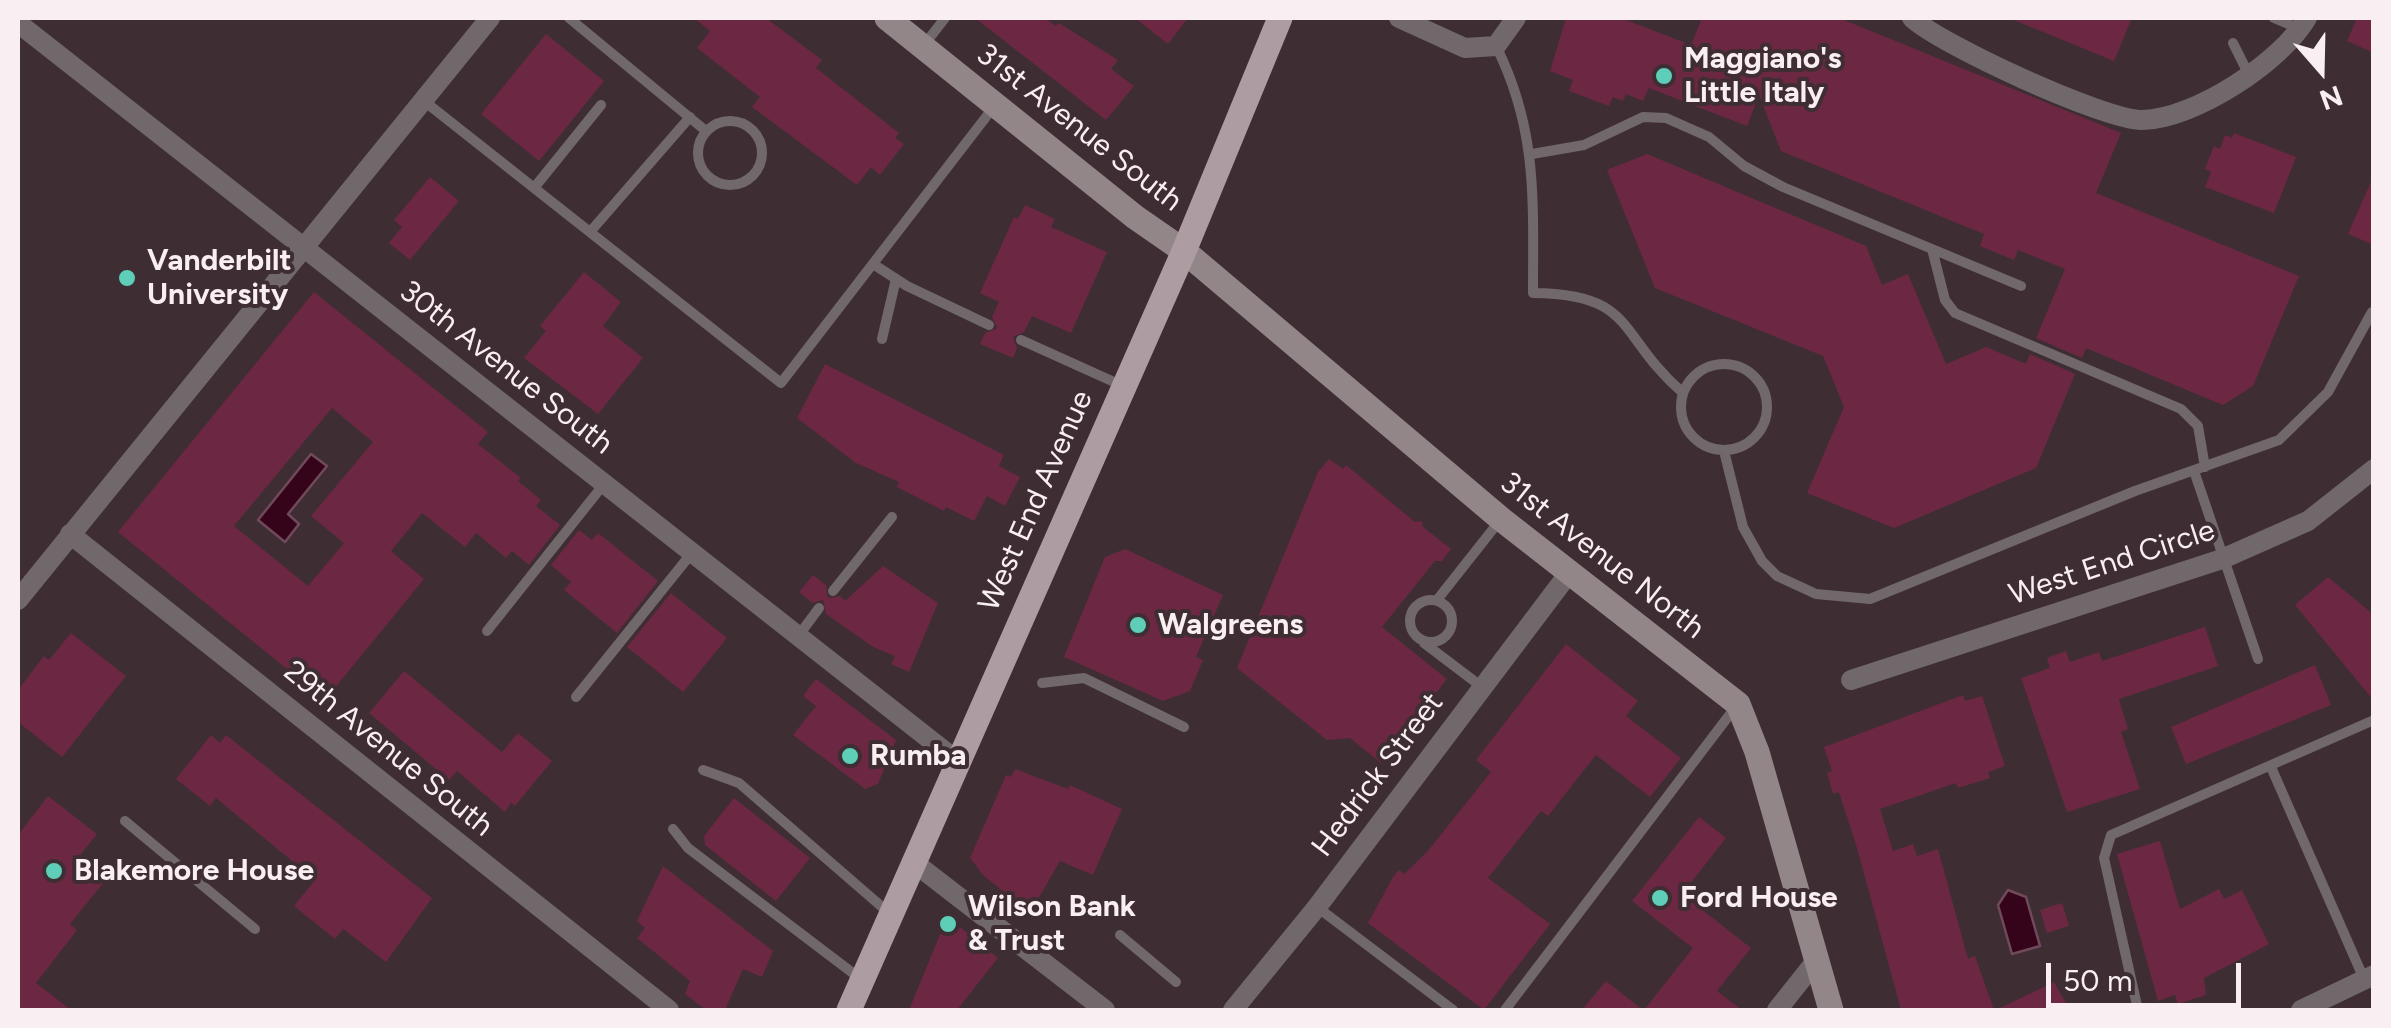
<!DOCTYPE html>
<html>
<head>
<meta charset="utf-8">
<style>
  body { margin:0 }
  #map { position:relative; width:2391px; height:1028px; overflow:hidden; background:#3e2e33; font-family:Figtree,sans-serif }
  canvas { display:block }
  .frame { position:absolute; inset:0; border:20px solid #f9eef1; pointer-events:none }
  .north { position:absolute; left:2271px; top:20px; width:100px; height:100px; -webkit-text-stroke:8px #3e2e33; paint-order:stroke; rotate:160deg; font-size:28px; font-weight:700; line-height:40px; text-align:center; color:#f9eef1 }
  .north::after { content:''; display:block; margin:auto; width:35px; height:45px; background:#f9eef1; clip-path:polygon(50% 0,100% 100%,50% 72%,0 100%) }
  .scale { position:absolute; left:2046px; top:963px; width:195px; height:45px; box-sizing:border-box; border:5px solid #f9eef1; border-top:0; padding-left:12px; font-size:30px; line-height:35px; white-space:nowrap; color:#f9eef1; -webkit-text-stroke:8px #3e2e33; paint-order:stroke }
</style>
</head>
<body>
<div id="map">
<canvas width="2391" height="1028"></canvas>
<div class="frame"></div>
<div class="north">N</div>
<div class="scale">50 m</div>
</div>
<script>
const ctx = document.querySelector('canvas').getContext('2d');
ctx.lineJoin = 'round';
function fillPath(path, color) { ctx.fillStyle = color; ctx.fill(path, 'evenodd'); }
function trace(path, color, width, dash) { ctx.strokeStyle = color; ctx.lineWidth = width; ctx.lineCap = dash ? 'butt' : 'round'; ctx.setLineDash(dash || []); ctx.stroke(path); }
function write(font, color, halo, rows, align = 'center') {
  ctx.font = font + ' Figtree,sans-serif'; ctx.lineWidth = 8; ctx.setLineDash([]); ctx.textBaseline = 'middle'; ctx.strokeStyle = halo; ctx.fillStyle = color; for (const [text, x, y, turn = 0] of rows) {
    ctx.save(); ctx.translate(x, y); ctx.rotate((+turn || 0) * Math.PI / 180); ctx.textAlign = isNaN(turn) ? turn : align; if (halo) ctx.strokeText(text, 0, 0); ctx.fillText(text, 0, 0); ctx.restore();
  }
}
const water = new Path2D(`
  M311 454 327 466 288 514 299 524 285 542 258 520Z
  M2008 890 2026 897 2040 946 2012 954 1998 905Z`);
const building = new Path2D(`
  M694 18H766L822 60 816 68 899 133 895 138 904 144 880 175 871 167 857 185 752 107 760 97 697 48 710 31Z
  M975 18H1045L1056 26 1059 23 1118 60 1111 69 1134 86 1106 120Z
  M1135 18H1188L1168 44Z
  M1566 18H1621L1691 45 1702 18H1839L2121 133 2096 193 2299 276 2253 386 2223 405 2086 348 2082 358 2036 338 2065 269 2018 250 2014 260 1980 246 1984 234 1781 151 1759 95 1747 126 1649 88 1643 101 1626 94 1623 101 1613 97 1609 106 1569 91 1573 80 1550 71Z
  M2009 18H2132L2114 61Z
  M2357 18H2374V53L2347 41Z
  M546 34 604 81 539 161 481 114Z
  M2234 133 2296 157 2274 213 2205 187 2211 172 2205 169 2214 146 2220 149 2225 135 2232 138Z
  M1647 154 1866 246 1882 285 1908 274 1946 364 1986 347 2026 364 2030 354 2075 374 2036 468 1894 528 1807 493 1844 407 1823 356 1655 288 1607 170Z
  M2374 175V245L2348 234Z
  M430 177 459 201 410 260 389 243 402 227 394 220Z
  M1025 205 1055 219 1051 227 1107 252 1071 333 1032 316 1024 332 1013 337 1017 348 1013 358 980 344 985 333 997 328 992 317 999 302 980 293 1014 217 1018 219Z
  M584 272 621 302 603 326 643 358 598 414 524 358 546 331 540 326Z
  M314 292 488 432 478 444 521 478 518 481 541 500 536 506 560 525 529 565 512 551 506 558 476 533 465 547 422 513 391 551 424 579 325 700 118 532ZM332 408 373 442 311 516 344 543 308 586 234 526Z
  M825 364 1004 455 999 466 1020 477 1005 506 987 496 974 521 946 507 944 511 897 487 899 482 856 463 797 418Z
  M1329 459 1343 469 1346 465 1415 522 1422 521 1423 527 1451 549 1442 561H1435L1382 627 1447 679 1381 763 1350 738 1327 740 1237 668 1318 472Z
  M579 530 592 540 598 533 658 581 617 633 564 590 571 582 551 565Z
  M1125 549 1223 595 1196 657 1203 660 1190 691 1163 701 1064 657 1105 557Z
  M883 566 938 603 909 672 891 664 895 656 873 647 826 614 823 600 812 603 799 592 813 575 826 585 828 598 840 596 845 601Z
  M2328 577 2374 615V701L2295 605Z
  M671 593 727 638 683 692 627 647Z
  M2205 627 2218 666 2119 699 2128 729 2121 732 2140 789 2067 812 2021 678 2050 668 2047 658 2066 651 2070 662 2099 652 2102 661Z
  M71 633 126 676 62 757 18 722V690L44 656 49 660Z
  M1566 644 1638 701 1626 716 1681 758 1650 797 1596 755 1548 816 1541 811 1488 878 1550 924 1484 1010 1368 923 1393 877 1399 870 1404 874 1427 852 1491 772 1476 760Z
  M2315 665 2331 705 2186 764 2171 727Z
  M404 671 502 752 518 733 552 761 515 806 511 803 505 812 457 771 449 780 369 713Z
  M816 679 896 740 878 784 865 789 793 735 816 706 803 696Z
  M1963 695 1965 701 1982 696 2005 766 1988 772 1990 778 1958 788 1956 783 1880 809 1893 851 1913 844 1917 856 1938 849 1968 959 1975 956 1994 1010H1901L1857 848 1839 792 1833 794 1827 773 1832 771 1824 747Z
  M211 735 220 743 226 735 432 898 386 962 343 929 335 939 294 906 315 880 216 798 210 806 176 779Z
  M1015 769 1068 789 1070 785 1122 809 1093 875 1060 861 1030 913 984 876 970 858 1006 775 1011 777Z
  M48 796 97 834 76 860 104 882 70 924 77 930 36 983 71 1010H18V835Z
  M734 798 810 858 776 901 705 845 704 836Z
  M1699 817 1726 838 1682 894 1751 948 1717 991 1742 1010H1644L1693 948 1632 901Z
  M2160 841 2180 909 2219 889 2224 899 2242 890 2269 944 2204 978 2206 995 2178 1004 2175 995 2158 1001 2117 854Z
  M663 866 773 951 762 977 743 969 725 1010H706L685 994 690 981 637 938 645 928 637 921Z
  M2062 903 2069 926 2047 933 2040 910Z
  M960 927 998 958 957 1010H909L941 932Z
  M1606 981 1643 1010H1582Z
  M2054 982 2070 1010H1996Z`);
const service = new Path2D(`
  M569 18 706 131
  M2274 18 2300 29
  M2233 43 2249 75
  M924 45 945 18
  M1496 46C1538 130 1533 201 1533 293 1637 294 1616 335 1683 393
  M424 101 781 383 996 104
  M698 153a32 32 0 1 1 64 0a32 32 0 1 1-64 0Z
  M1532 154 1584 145 1643 117 1666 118 1709 137 1744 166 1783 187 2021 286
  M534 188 601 105
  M590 232 690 117
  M1932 249 1945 300 1955 313 2181 409 2198 426 2205 467
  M873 264 907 286 989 325
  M882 339 896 279
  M1021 340 1123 386
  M1681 407a43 43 0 1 1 86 0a43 43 0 1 1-86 0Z
  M1724 451 1743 527 1762 561 1777 576 1816 594 1870 599 2135 491 2279 440 2328 392 2372 312
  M2194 471 2258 659
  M833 591 892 517
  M1410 621a21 21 0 1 1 42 0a21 21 0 1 1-42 0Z
  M1437 600 1501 519
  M487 631 604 484
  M799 635 819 608
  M1424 643 1482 687
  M1042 683 1084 678 1184 727
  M576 697 691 554
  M2271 767 2364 979
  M703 770 739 783 889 913
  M125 821 255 929
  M673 829 688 848 862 980
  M1317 907 1453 1010
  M1120 935 1176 982
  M1505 1010 1737 705
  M2138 1010 2104 858 2111 835 2374 720`);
const minor = new Path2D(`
  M1399 18 1465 48 1496 46 1516 18
  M1912 18C1941 45 2104 120 2142 120 2195 119 2281 62 2307 18
  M18 23 956 760
  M70 534 669 1010
  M18 600 490 18
  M1851 680 2222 559 2308 521 2374 469
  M912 861 1105 1010
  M1233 1010 1317 907 1569 573
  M1777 1010 1816 961
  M2301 1010 2374 975`);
const secondary = new Path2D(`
  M887 18 1135 217 1184 251 1501 519 1738 704 1757 752 1831 1010`);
const primary = new Path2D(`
  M849 1010 1184 251 1280 18`);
const markers = [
  [1664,76,10,"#5eceb8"],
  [127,278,10,"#5eceb8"],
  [1138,625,10,"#5eceb8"],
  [850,756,10,"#5eceb8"],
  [54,871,10,"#5eceb8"],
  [1660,898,10,"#5eceb8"],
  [948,924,10,"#5eceb8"]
];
const poiNames = [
  ["Maggiano's",1684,59],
  ["Little Italy",1684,93],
  ["Vanderbilt",147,261],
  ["University",147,295],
  ["Walgreens",1158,625],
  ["Rumba",870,756],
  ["Blakemore House",74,871],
  ["Ford House",1680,898],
  ["Wilson Bank",968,907],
  ["& Trust",968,941]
];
const streetNames = [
  ["31st Avenue South",1079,128,38],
  ["30th Avenue South",506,368,38],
  ["West End Avenue",1036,501,-66],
  ["31st Avenue North",1602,556,38],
  ["West End Circle",2112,563,-18],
  ["29th Avenue South",388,749,39],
  ["Hedrick Street",1378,775,-53]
];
fillPath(water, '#35031a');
trace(water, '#704a5a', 2.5);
fillPath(building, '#6c2742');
trace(service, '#71686b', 10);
trace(minor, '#71686b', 20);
trace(secondary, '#938689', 25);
trace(primary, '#ad9ca1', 25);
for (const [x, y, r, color] of markers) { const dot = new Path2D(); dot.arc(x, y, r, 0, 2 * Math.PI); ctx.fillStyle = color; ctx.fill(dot); trace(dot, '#3e2e33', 4); }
write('bold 30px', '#f9eef1', '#3e2e33', poiNames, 'left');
write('30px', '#f9eef1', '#3e2e33', streetNames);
</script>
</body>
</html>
